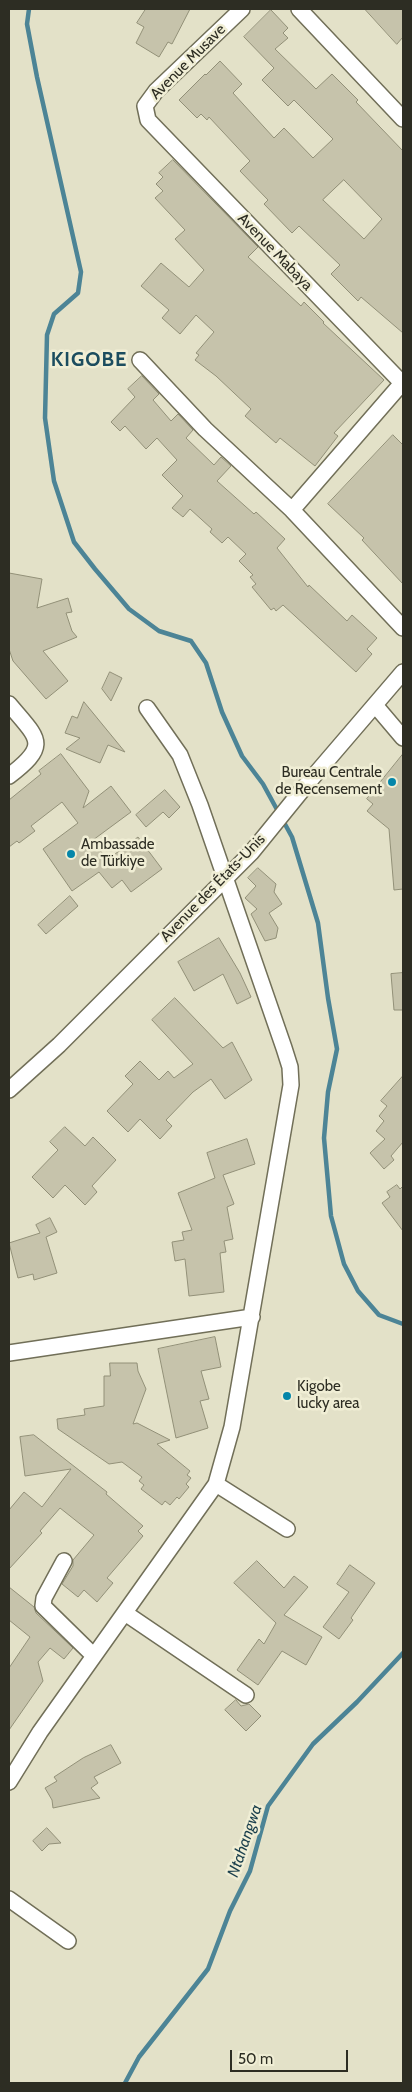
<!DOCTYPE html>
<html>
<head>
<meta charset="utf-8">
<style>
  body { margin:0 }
  #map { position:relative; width:412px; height:2092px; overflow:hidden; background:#e3e1c8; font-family:Cabin,sans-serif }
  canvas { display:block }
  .frame { position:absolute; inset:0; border:10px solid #2d2d23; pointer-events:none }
  .scale { position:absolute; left:230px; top:2050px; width:118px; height:22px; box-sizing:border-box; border:2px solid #2d2d23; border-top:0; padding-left:6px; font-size:15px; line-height:18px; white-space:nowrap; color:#2d2d23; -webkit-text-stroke:4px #f0eed5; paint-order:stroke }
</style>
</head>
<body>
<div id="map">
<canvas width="412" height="2092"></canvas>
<div class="frame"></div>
<div class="scale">50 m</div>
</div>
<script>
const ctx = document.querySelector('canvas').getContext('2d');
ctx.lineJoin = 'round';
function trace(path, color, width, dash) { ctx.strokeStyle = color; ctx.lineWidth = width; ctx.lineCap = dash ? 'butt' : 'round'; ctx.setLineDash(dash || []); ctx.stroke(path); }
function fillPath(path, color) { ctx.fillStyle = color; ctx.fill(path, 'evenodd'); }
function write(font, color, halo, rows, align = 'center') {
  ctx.font = font + ' Cabin,sans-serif'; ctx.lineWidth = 5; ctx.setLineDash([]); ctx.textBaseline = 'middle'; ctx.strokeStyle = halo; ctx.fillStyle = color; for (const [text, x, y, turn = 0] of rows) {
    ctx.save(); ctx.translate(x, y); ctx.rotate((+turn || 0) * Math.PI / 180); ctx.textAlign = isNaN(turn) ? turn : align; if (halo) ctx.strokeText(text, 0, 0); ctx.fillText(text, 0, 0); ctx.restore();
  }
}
const stream = new Path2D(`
  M29 9 27 24 37 77 81 272 78 293 54 314 47 335 45 418 54 481 74 542 95 569 129 609 159 631 191 641 206 663 222 712 242 756 263 784 292 837 318 923 328 998 337 1049 328 1092 324 1138 331 1216 344 1264 358 1291 379 1315 403 1324
  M125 2083 139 2057 208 1969 230 1911 250 1871 268 1806 313 1744 357 1702 403 1653`);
const building = new Path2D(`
  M146 9H190L172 44 168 42 159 57 136 43 144 27 137 23Z
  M365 9H403V37L397 44Z
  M271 10 288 28 283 33 288 38 275 49 316 89 332 74 358 100 356 102 403 151V333L361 297 358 301 331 274 340 265 299 226 292 233 264 204 268 200 240 171 250 161 209 117 207 120 201 114 197 118 179 100 205 74 206 75 220 61 242 84 233 93 274 138 284 128 313 158 333 139 294 100 288 106 262 80 274 68 244 37ZM344 180 382 219 364 239 323 200Z
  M173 160 258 247 248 257 301 306 304 302 324 322 323 323 384 380 334 433 338 436 315 466 280 438 276 443 245 416 251 409 216 376 195 360 199 355 196 353 214 332 196 315 180 334 162 318 169 310 141 286 161 263 189 287 204 270 175 239 185 230 155 198 163 191 156 184 163 177 159 173Z
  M142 376 159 394 153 400 171 421 178 414 193 430 186 438 214 465 221 457 231 466 217 481 254 514 256 512 285 539 277 548 308 587 309 585 347 621 352 615 377 638 367 649 372 654 356 672 283 605 276 611 274 608 271 610 252 587 256 584 250 577 253 575 239 561 246 554 228 537 222 543 210 532 212 529 190 509 183 517 172 508 183 496 162 475 177 460 157 438 146 449 125 426 120 431 111 422 135 397 128 389Z
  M393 435 403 445V584L362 540 364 538 328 504Z
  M9 573 42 579 37 608 68 598 72 612 66 613 72 631 77 637 43 651 68 681 46 699 13 661 9 649Z
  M110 672 122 678 111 701 102 689Z
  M84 702 125 752 108 745 100 763 66 749 80 738 65 733 72 716 77 718Z
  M61 754 89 791 83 808 111 786 131 812 93 840 107 860 138 837 162 869 131 892 122 880 112 888 99 872 72 891 43 849 78 823 62 802 31 826 35 831 19 843 17 841 9 847V800L41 774 39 771Z
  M403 754V889L394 890 389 829 367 811 373 804 367 799Z
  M165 790 180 807 169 818 163 812 146 827 136 815Z
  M258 868 276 884 274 892 282 904 269 913 278 928 276 938 265 941 251 914 257 909 245 898 256 886 248 878Z
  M70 896 78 906 46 934 38 925Z
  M219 938 240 973 251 997 237 1004 223 974 194 991 178 962Z
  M403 973V1010H394L391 974Z
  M175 998 223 1048 232 1042 252 1080 225 1099 211 1079 193 1092 166 1120 172 1126 160 1139 140 1119 128 1132 107 1111 133 1084 125 1076 140 1061 159 1080 168 1071 174 1078 193 1064 152 1020Z
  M403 1076V1142L391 1156 394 1160 384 1169 370 1153 385 1139 376 1131 384 1121 379 1116 387 1106 381 1101Z
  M65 1127 85 1146 93 1137 116 1160 92 1186 97 1192 85 1205 65 1185 53 1198 32 1177 58 1150 50 1142Z
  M247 1139 255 1164 223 1175 234 1204 227 1207 233 1239 224 1241 226 1252 220 1253 224 1292 189 1296 185 1259 175 1261 172 1242 184 1240 182 1232 192 1230 178 1193 215 1178 207 1153Z
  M397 1185 400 1189 403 1186V1231L382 1203 390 1197 387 1192Z
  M50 1218 57 1232 46 1237 57 1273 34 1280 33 1274 18 1278 9 1243 40 1233 36 1225Z
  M215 1337 221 1367 201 1371 209 1399 200 1401 208 1428 176 1438 158 1349Z
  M110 1363H137L138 1371 146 1389 133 1424 137 1423 170 1440 157 1444 190 1471 187 1475 191 1478 186 1484 189 1487 179 1499 177 1497 170 1505 165 1501 162 1505 141 1489 144 1485 139 1481 142 1477 122 1462 109 1464 58 1429 57 1419 85 1415 84 1409 104 1406V1376H110Z
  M34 1435 107 1492 106 1494 143 1526 138 1531 143 1536 107 1578 113 1583 97 1602 84 1590 78 1597 62 1584 73 1566V1560L94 1535 60 1508 40 1531 42 1533 9 1569V1510L24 1492 42 1507 71 1469 25 1476 20 1437Z
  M257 1561 284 1588 294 1576 308 1587 284 1615 322 1637 306 1665 282 1651 258 1685 237 1670 259 1639 264 1644 276 1623 234 1583Z
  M350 1565 375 1583 351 1618 353 1620 339 1639 323 1627 349 1592 337 1584Z
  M9 1587 34 1607 36 1613 73 1648 64 1659 50 1648 38 1662 43 1681 9 1730V1668L30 1637 9 1620Z
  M236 1700 241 1706 249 1704 261 1716 246 1731 225 1710Z
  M111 1745 121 1763 94 1777 98 1783 91 1788 100 1798 53 1808 52 1800 45 1788 57 1781 54 1777 83 1758Z
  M47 1828 61 1843 49 1844 42 1851 33 1841Z`);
const minor = new Path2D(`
  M242 9 156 91 145 106 148 120 402 383
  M299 9 403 119
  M140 360 205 429 292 510 403 628
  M292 510 403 382
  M9 704C38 739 51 744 9 776
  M375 705 403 738
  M9 1090 59 1045 251 853 307 784 403 672
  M9 1353 252 1317
  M216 1484 287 1529
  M64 1561 44 1598 43 1606 94 1656
  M125 1613 246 1695
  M9 1782 40 1732 216 1484 232 1427 291 1085 290 1067 284 1048 200 805 180 755 147 708
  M9 1899 68 1941`);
const markers = [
  [392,782,5,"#0586a9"],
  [71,854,5,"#0586a9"],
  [287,1396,5,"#0586a9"]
];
const streetNames = [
  ["Avenue Musave",188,62,-45],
  ["Avenue Mabaya",275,252,46],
  ["Avenue des États-Unis",213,888,-46]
];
const poiNames = [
  ["Bureau Centrale",382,773,"right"],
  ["de Recensement",382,790,"right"],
  ["Ambassade",81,845],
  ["de Türkiye",81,862],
  ["Kigobe",297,1387],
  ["lucky area",297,1404]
];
const waterNames = [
  ["Ntahangwa",245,1841,-71]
];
const districtNames = [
  ["KIGOBE",89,360]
];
trace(stream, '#4c8496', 4.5);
fillPath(building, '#c6c3ab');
trace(building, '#929078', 1);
trace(minor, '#716f58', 18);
trace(minor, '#fff', 15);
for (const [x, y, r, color] of markers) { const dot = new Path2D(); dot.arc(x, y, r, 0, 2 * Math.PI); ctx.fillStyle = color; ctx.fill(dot); trace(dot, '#f0eed5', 2); }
write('15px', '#2d2d23', '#f0eed5', streetNames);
write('15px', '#2d2d23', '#f0eed5', poiNames, 'left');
write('italic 16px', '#1a3f4c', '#f0eed5', waterNames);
ctx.letterSpacing = '1px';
write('bold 20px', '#1c4d5f', '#f0eed5', districtNames);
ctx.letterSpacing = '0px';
</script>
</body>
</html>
